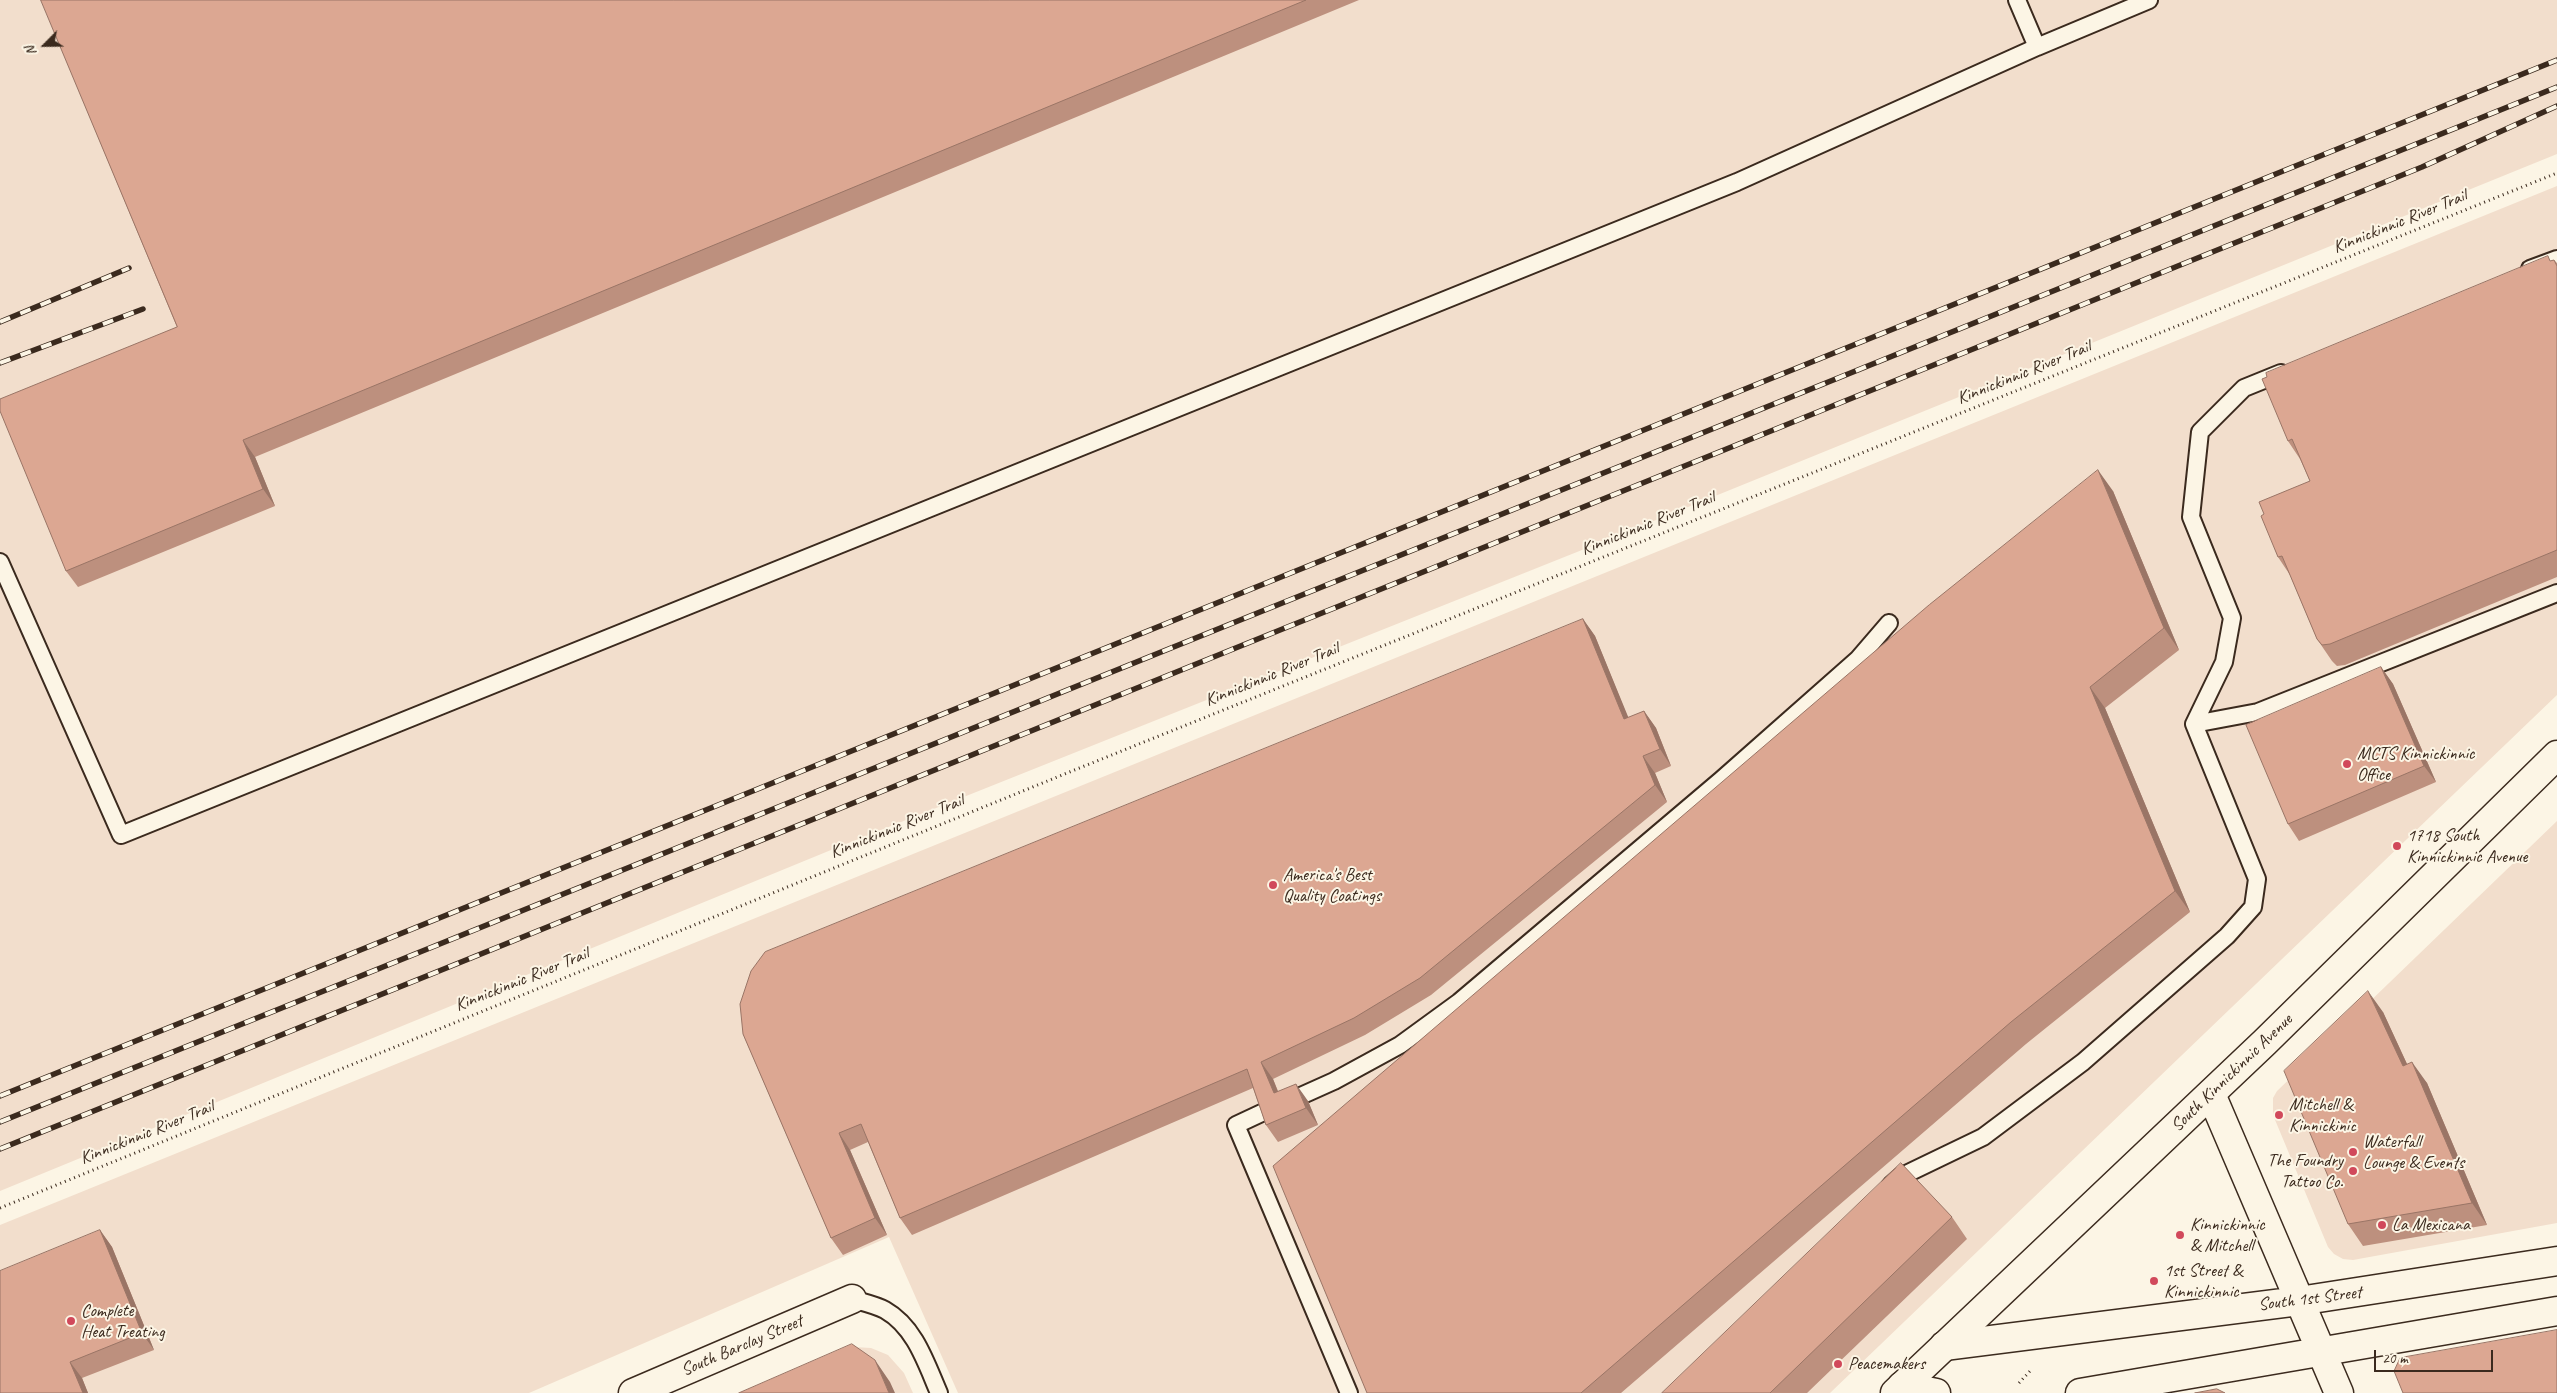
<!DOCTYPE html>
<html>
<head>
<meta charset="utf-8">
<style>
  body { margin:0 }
  #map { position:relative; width:2557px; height:1393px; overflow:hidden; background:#fcf5e5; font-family:Caveat,sans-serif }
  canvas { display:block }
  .north { position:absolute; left:20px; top:20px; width:50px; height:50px; -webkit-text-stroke:4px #fcf5e5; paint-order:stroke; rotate:247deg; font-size:14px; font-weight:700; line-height:20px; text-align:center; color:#3b2a1e }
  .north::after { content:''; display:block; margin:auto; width:18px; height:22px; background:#3b2a1e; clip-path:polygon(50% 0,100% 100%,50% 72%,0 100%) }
  .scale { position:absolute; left:2374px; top:1350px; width:119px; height:22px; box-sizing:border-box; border:2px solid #3b2a1e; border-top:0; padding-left:6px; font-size:15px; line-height:18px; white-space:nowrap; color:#3b2a1e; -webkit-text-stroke:4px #fcf5e5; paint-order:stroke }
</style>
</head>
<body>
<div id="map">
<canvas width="2557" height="1393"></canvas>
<div class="north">N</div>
<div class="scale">20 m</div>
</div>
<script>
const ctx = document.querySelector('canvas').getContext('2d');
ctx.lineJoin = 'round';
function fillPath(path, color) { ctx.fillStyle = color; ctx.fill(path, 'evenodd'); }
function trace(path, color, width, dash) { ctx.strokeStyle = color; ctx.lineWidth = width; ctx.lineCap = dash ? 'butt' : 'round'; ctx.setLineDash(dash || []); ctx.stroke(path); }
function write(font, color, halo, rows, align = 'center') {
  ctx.font = font + ' Caveat,sans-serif'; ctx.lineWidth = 4; ctx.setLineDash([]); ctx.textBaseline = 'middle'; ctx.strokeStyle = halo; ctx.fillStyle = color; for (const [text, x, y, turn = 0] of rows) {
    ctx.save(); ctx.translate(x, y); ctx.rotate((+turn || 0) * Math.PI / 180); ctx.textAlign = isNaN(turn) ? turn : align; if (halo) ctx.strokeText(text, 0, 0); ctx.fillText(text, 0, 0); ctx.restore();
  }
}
const built = new Path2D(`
  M0 0H2557V154L1597 544 831 850 0 1191Z
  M2557 186V695L1830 1393H958L889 1237 529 1393H0V1225Z
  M2557 821V1223L2353 1260 2343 1259 2334 1254 2328 1247 2273 1115V1098L2277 1091Z
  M854 1347 871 1348 888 1355 904 1373 913 1393H740Z`);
const path = new Path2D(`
  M0 1208 1072 771 2557 173
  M2019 1383 2030 1371`);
const service = new Path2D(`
  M2017 0 2037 47
  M2530 269 2557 259
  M0 562 121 835 1737 182 2037 47 2149 0
  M2194 724 2258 712 2557 593
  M1285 1103 1334 1081 1400 1045 1459 1002 1721 780 1858 659 1889 623
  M1268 1110 1236 1125 1349 1393
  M1891 1185 1900 1177 1983 1137 2083 1062 2227 936 2253 907 2257 879 2194 724 2224 662 2232 618 2191 517 2200 432 2244 388 2281 373
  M852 1299C862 1302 876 1305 885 1310 915 1327 926 1363 939 1393`);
const minor = new Path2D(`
  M633 1393 852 1299`);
const tertiary = new Path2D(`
  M2211 1094 2339 1393
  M1944 1346 2299 1301 2557 1261
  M1902 1386 1936 1393
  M2080 1393 2557 1311`);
const secondary = new Path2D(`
  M1895 1393 2265 1042 2557 755`);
const rail = new Path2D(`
  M0 322 129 268
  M0 363 143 309
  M0 1096 2557 60
  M0 1122 2557 87
  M0 1149 2422 167 2557 106`);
const wall = new Path2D(`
  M41 0H1359L255 457 275 506 78 587 66 571 177 327Z
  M2554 260 2557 263V577L2345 665 2337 666 2332 661 2317 639 2290 575 2278 557 2264 514 2310 481 2300 459 2288 441 2551 261Z
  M2113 491 2179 650 2105 708 2190 912 2026 1044 1621 1393H1367Z
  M1583 619 1595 636 1628 718 1644 711 1656 728 1671 766 1655 773 1667 802 1431 995 1365 1035 1273 1079 1278 1091 1308 1101 1318 1125 1278 1142 1266 1125 1253 1088 912 1235 900 1218 868 1142 850 1150 887 1235 843 1255 831 1238 743 1034Z
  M2381 667 2393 684 2436 782 2299 841 2288 824Z
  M2383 1012 2407 1064 2427 1083 2487 1225 2363 1246 2348 1224Z
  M1952 1217 1967 1239 1807 1393H1662Z
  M100 1230 112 1247 154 1350 82 1378 88 1393H0Z`);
const shadedWall = new Path2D(`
  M243 440 255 457 275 506 263 489Z
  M2098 470 2113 491 2179 650 2164 628Z
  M1583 619 1595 636 1636 736 1624 719Z
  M2381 667 2393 684 2436 782 2424 766Z
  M2090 687 2105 708 2190 912 2175 891Z
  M1644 711 1656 728 1671 766 1660 749Z
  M1643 756 1655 773 1667 802 1655 785Z
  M2368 991 2383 1012 2418 1088 2403 1066Z
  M1261 1062 1273 1079 1285 1110 1274 1093Z
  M2412 1062 2427 1083 2487 1225 2472 1203Z
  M1296 1084 1308 1101 1318 1125 1306 1108Z
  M839 1133 850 1150 887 1235 875 1218Z
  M100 1230 112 1247 154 1350 142 1333Z
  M875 1360 890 1382 895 1393H889Z
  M70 1362 82 1378 88 1393H83Z`);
const building = new Path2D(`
  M41 0H1306L243 440 263 489 66 571 0 411V399L177 327Z
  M2548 256 2550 261 2554 260 2557 266V550L2330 644 2322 645 2317 639 2282 556 2278 557 2261 516 2264 514 2259 502 2310 481 2292 439 2288 441 2262 379 2267 377 2266 373Z
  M2098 470 2164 628 2090 687 2175 891 2011 1022 1581 1393H1367L1273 1166 1929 605Z
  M1583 619 1624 719 1644 711 1660 749 1643 756 1655 785 1420 978 1354 1018 1261 1062 1274 1093 1296 1084 1306 1108 1266 1125 1247 1069 900 1218 861 1124 839 1133 875 1218 831 1238 743 1034 740 1004 751 971 765 952Z
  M2381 667 2424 766 2288 824 2246 725Z
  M2368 991 2403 1066 2412 1062 2472 1203 2348 1224 2284 1071Z
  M1901 1163 1952 1217 1770 1393H1662Z
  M100 1230 142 1333 70 1362 83 1393H0V1271Z
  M2557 1330V1393H2403L2394 1371 2400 1358Z
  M852 1344 875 1360 889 1393H739Z
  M2217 1389 2225 1393H2195Z`);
const markers = [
  [2347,764,5,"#d1495b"],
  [2397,846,5,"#d1495b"],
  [1273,885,5,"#d1495b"],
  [2279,1115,5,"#d1495b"],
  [2353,1152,5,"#d1495b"],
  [2353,1171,5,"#d1495b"],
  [2382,1225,5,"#d1495b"],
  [2180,1235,5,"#d1495b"],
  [2154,1281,5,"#d1495b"],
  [71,1321,5,"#d1495b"],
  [1838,1364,5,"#d1495b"]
];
const streetNames = [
  ["Kinnickinnic River Trail",2400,222,-22],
  ["Kinnickinnic River Trail",2024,373,-22],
  ["Kinnickinnic River Trail",1648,524,-22],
  ["Kinnickinnic River Trail",1272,675,-22],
  ["Kinnickinnic River Trail",897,827,-22],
  ["Kinnickinnic River Trail",522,980,-22],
  ["South Kinnickinnic Avenue",2232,1073,-44],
  ["Kinnickinnic River Trail",147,1133,-22],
  ["South 1st Street",2310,1299,-7],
  ["South Barclay Street",742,1346,-23]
];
const poiNames = [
  ["MCTS Kinnickinnic",2357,754],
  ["Office",2357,775],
  ["1718 South",2407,836],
  ["Kinnickinnic Avenue",2407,857],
  ["America's Best",1283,875],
  ["Quality Coatings",1283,896],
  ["Mitchell &",2289,1105],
  ["Kinnickinic",2289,1126],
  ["Waterfall",2363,1142],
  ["Lounge & Events",2363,1163],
  ["The Foundry",2343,1161,"right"],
  ["Tattoo Co.",2343,1182,"right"],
  ["Kinnickinnic",2190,1225],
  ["& Mitchell",2190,1246],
  ["La Mexicana",2392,1225],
  ["1st Street &",2164,1271],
  ["Kinnickinnic",2164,1292],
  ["Complete",81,1311],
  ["Heat Treating",81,1332],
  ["Peacemakers",1848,1364]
];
fillPath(built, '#f2decc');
trace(service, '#3b2a1e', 20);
trace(minor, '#3b2a1e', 31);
trace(tertiary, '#3b2a1e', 31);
trace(secondary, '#3b2a1e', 31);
trace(path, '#3b2a1e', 3, [1, 4]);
trace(service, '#fcf5e5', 16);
trace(minor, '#fcf5e5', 28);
trace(tertiary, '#fcf5e5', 28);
trace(secondary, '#fcf5e5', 28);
trace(rail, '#3b2a1e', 5.5);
trace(rail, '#fcf5e5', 4, [11]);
fillPath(wall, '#bd907e');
fillPath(shadedWall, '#9a7566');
fillPath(building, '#dca792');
trace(building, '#9a7566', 1);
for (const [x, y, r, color] of markers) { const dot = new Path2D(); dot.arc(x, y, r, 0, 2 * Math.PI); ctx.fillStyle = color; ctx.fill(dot); trace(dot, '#fcf5e5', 2); }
write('18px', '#3b2a1e', '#fcf5e5', streetNames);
write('18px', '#3b2a1e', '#fcf5e5', poiNames, 'left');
</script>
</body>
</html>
